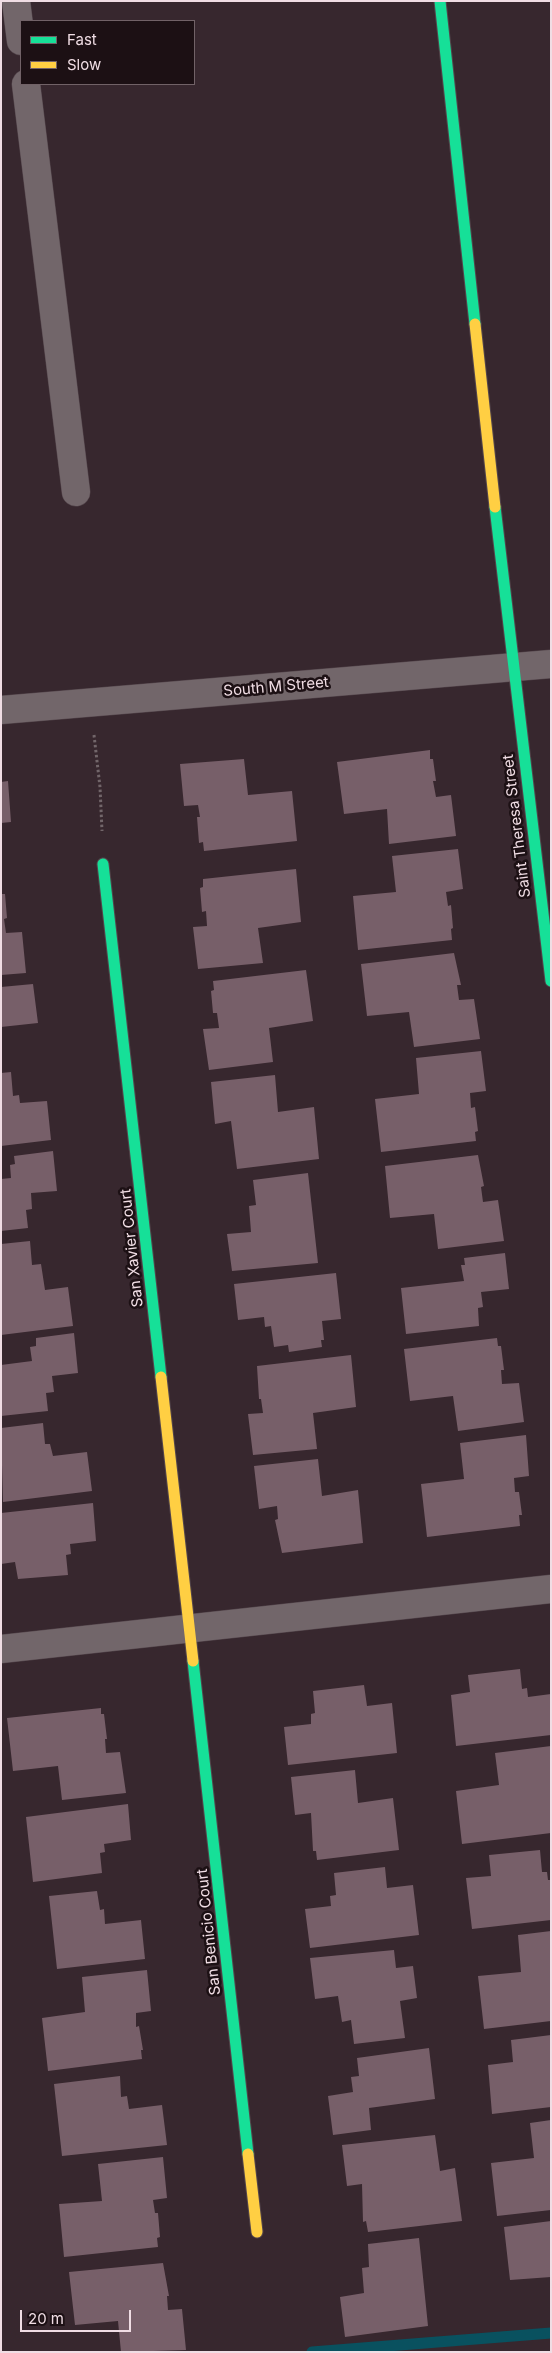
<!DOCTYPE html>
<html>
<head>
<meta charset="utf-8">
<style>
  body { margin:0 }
  #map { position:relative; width:552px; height:2353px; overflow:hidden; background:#37272e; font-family:Inter,sans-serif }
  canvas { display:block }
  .frame { position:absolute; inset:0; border:2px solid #f0dde4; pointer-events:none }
  .legend { position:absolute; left:20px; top:20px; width:175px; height:65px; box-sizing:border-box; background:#1c1014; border:1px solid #716267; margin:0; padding:6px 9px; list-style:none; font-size:15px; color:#f0dde4 }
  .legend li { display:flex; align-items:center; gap:10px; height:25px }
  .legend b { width:25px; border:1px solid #716267 }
  .scale { position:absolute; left:20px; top:2310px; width:111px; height:22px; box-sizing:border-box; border:2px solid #f0dde4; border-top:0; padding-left:6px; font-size:15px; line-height:18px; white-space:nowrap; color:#f0dde4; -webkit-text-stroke:4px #1c1014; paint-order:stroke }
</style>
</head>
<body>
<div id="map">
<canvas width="552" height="2353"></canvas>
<div class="frame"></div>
<ul class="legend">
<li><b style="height:6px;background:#16e098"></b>Fast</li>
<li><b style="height:6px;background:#ffcf43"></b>Slow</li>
</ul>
<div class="scale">20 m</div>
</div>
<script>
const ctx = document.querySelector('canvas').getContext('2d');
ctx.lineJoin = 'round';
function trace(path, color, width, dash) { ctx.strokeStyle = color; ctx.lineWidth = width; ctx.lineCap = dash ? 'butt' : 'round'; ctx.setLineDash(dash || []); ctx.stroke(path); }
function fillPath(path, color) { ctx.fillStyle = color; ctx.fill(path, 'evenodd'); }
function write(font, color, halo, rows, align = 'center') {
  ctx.font = font + ' Inter,sans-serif'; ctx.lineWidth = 5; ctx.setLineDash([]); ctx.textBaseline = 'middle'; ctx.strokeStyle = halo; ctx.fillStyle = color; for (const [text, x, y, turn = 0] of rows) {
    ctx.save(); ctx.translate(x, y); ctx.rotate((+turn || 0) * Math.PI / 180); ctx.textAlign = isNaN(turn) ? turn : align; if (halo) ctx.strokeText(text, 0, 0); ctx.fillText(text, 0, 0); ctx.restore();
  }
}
const stream = new Path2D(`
  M312 2352 551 2333`);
const building = new Path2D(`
  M430 750V759H433L436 781H433L436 797 451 795 456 836 389 844 387 809 344 814 337 762Z
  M244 759 248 795 292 791 297 841 204 851 203 842 199 843 197 817H200L198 805 184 806 180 764Z
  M8 781 11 822 1 823V782Z
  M458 849 463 889 446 892 448 906 451 905 453 928 451 929 452 940 358 950 353 896 396 892 392 856Z
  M296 869 301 922 258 928 263 963 198 969 193 927 207 926 206 911 202 912 200 888 203 887V879Z
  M1 894H5L7 918 4 919 6 933 22 932 26 973 1 975Z
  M454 953 461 985H457L459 1000 474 999 480 1039 414 1047 409 1012 367 1016 361 964Z
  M306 970 313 1021 269 1028 273 1062 209 1070 203 1029 219 1028 217 1013H213L211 991 214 990 213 981Z
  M33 984 38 1023 1 1027V987Z
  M481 1051 486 1091 470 1093 471 1108 475 1107 478 1131 475 1132 476 1141 381 1152 375 1099 419 1094 416 1058Z
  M11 1072 13 1096 19 1095 20 1103 47 1101 51 1140 1 1146V1073Z
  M275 1075 278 1112 314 1107 319 1159 237 1169 231 1121 215 1124 211 1082Z
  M53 1151 57 1191 31 1193 32 1209 26 1210 28 1228 1 1231V1179L11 1178 10 1165 15 1164 14 1156Z
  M478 1155 484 1186 481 1187 483 1202 498 1200 504 1241 438 1249 434 1214 390 1218 385 1166Z
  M308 1173 318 1263 232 1271 227 1234 251 1232 249 1206 256 1205 253 1180Z
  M30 1241 32 1265 41 1264 45 1290 68 1287 73 1326 1 1335V1244Z
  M505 1253 509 1289 481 1292 483 1307 478 1308 479 1326 406 1334 401 1288 464 1281 461 1265H465L464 1258Z
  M336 1273 341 1319 322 1321 324 1340H321L322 1347 289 1352 288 1345 274 1347 271 1326 265 1327 264 1317 238 1320 234 1284Z
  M74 1333 78 1373 52 1376 54 1392 46 1393 48 1411 1 1416V1365L32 1361 30 1347 36 1346V1338Z
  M497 1338 498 1346H501L504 1370H501L502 1384 519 1383 524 1422 458 1431 453 1396 410 1401 404 1349Z
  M351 1355 356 1407 313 1413 317 1449 253 1455 248 1414 263 1413 261 1399H259L257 1366Z
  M43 1423 45 1444H50L53 1456 87 1452 92 1491 3 1502 1 1428Z
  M526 1435 529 1476 514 1478 515 1492H519L522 1515H519L520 1526 427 1537 421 1484 464 1479 460 1443Z
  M318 1459 322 1496 358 1490 363 1543 282 1553 275 1520 278 1519 277 1506 259 1509 254 1466Z
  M93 1503 96 1541 70 1544 71 1554 66 1555 68 1575 18 1579 15 1562 1 1564V1513Z
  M520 1669 522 1689 527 1688 528 1697 551 1694V1735L456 1746 451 1695 470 1692 468 1675Z
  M364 1685 367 1706 392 1703 397 1753 288 1765 284 1727 311 1724V1714L315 1713 313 1691Z
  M101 1708V1714H104L107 1739H105L106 1753 120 1752 126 1793 62 1800 58 1766 13 1771 7 1718Z
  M551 1746V1833L462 1844 456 1791 499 1785 495 1753Z
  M355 1770 358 1803 393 1798 399 1850 317 1860 316 1851H313L311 1813 295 1815 291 1777Z
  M128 1804 131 1840 104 1844 105 1852 100 1853 102 1873 33 1882 26 1817Z
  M540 1850 542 1872H547L548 1880H551V1920L472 1929 466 1878 491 1876 489 1855Z
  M385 1867 387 1888 413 1885 419 1935 310 1948 305 1909 331 1906 330 1896 336 1895 334 1873Z
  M97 1891 100 1910 104 1909 105 1924 141 1920 145 1959 57 1969 49 1896Z
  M551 1931V2021L484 2029 478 1976 521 1972 518 1935Z
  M394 1950 396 1968 413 1966 417 1998 400 2001 405 2038 354 2044 351 2020 342 2022 338 1996 315 1999 310 1958Z
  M147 1970 151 2011 136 2013V2027L139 2026 143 2050H141L142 2059 48 2071 42 2018 85 2012 82 1977Z
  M551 2035V2107L492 2114 488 2065 513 2062 511 2040Z
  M429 2048 435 2099 369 2108 371 2130 333 2135 328 2096 353 2092 351 2077 359 2076 357 2058Z
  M120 2076 121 2097 127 2096 129 2109 162 2105 167 2145 62 2156 54 2084Z
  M551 2120V2210L497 2216 491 2163 534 2158 530 2123Z
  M435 2135 440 2171 455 2168 462 2221 368 2232 366 2221 363 2222 362 2184 347 2186 342 2145Z
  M163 2157 167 2198 153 2200 155 2213H158L160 2237 157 2238 158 2247 64 2257 59 2204 102 2201 98 2164Z
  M551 2221V2277L510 2280 504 2227Z
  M419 2238 428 2326 345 2337 340 2297 364 2293 362 2268 369 2267 368 2244Z
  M163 2263 169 2296H167L168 2310 182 2309 186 2350 121 2352 118 2321 75 2325 69 2272Z`);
const path = new Path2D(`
  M94 735 100 787 102 831`);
const street = new Path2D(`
  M16 1 21 41
  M26 84 76 492
  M1 710 551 664
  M1 1649 551 1589`);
const fast = new Path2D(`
  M440 1 475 324
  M495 507 551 981
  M103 864 161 1377
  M193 1661 248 2154`);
const slow = new Path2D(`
  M475 324 495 507
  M161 1377 193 1661
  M248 2154 257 2232`);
const streetNames = [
  ["South M Street",276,687,-5],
  ["Saint Theresa Street",517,826,-97],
  ["San Xavier Court",132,1248,-96],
  ["San Benicio Court",209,1932,-96]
];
trace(stream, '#09515f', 11);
fillPath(building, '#775f69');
trace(street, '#54464c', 29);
trace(fast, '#54464c', 13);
trace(slow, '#54464c', 13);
trace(path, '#72666a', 3, [2.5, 2.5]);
trace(street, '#72666a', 28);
trace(fast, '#16e098', 11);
trace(slow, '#ffcf43', 11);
write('15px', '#f0dde4', '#1c1014', streetNames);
</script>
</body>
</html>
